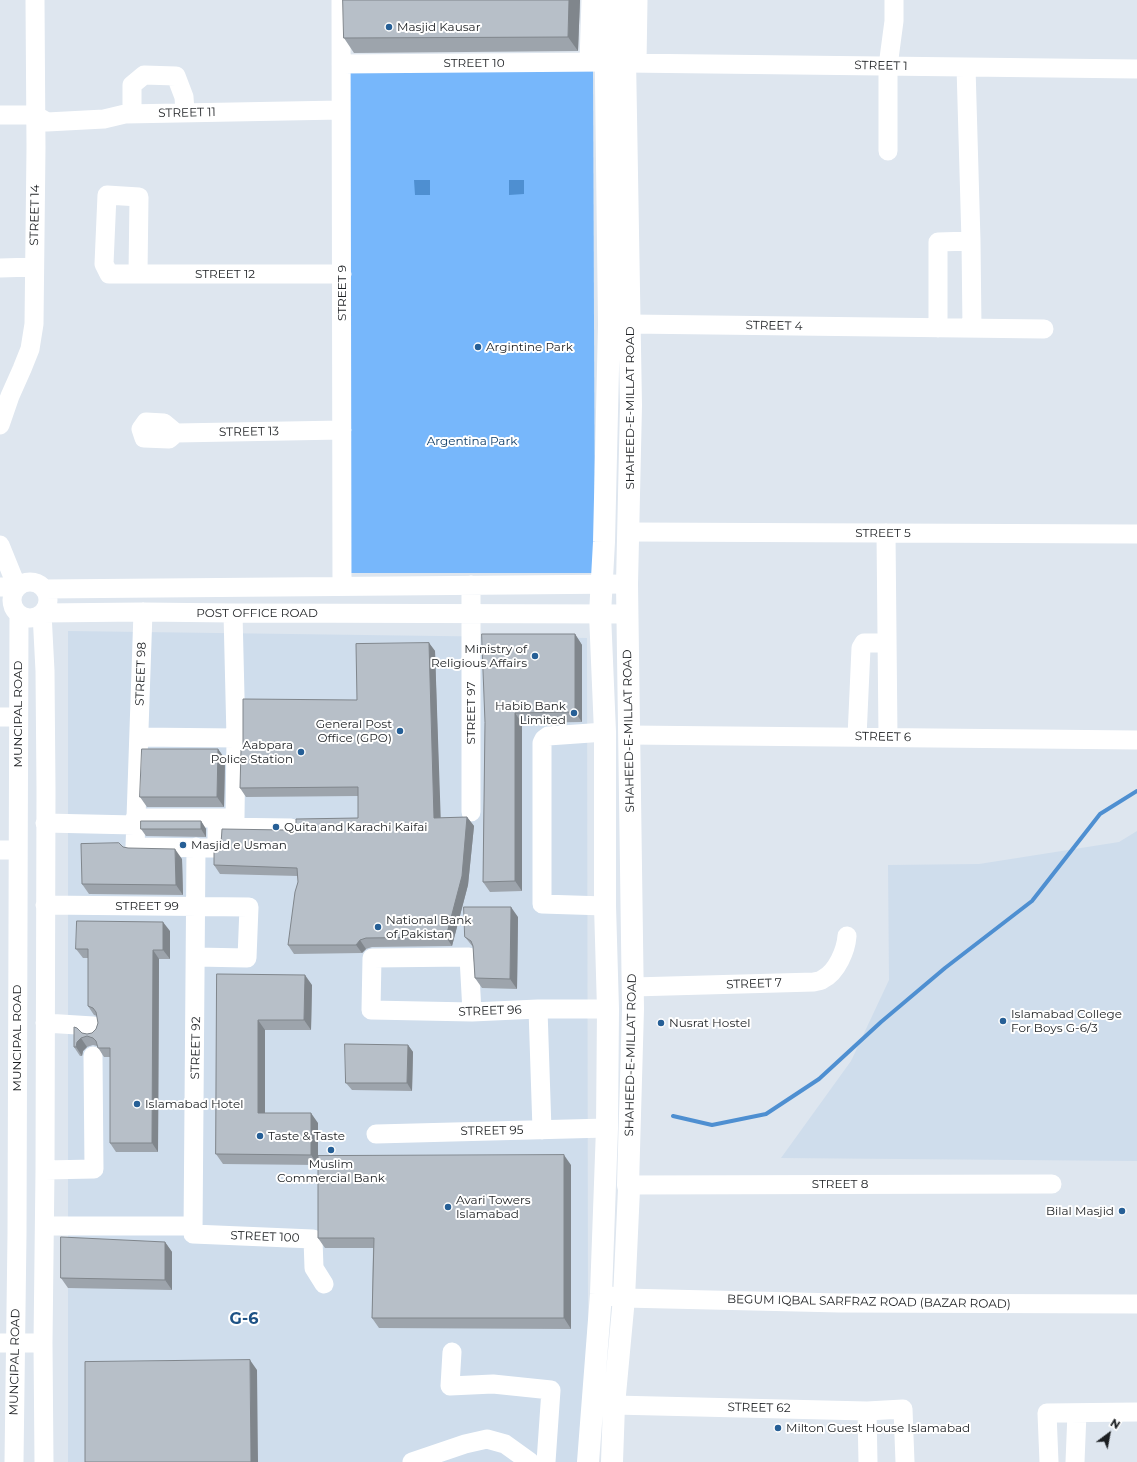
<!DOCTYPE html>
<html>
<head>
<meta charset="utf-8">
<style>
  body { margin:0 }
  #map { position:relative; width:1137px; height:1462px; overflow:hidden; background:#dee6ef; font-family:Montserrat,sans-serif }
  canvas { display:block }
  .north { position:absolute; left:1089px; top:1414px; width:40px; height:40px; -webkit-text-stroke:3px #fff; paint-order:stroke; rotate:32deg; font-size:11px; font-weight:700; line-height:16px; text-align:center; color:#1c1f22 }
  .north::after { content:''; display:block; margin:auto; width:14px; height:18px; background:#1c1f22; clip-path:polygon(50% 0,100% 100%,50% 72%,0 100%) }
</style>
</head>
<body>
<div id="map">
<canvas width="1137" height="1462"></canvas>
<div class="north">N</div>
</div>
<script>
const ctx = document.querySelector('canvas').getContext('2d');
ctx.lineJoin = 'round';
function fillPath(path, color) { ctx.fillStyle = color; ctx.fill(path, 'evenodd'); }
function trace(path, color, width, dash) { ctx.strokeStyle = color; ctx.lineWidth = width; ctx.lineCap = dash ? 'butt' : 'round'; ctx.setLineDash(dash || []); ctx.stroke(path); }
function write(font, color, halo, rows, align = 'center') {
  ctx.font = font + ' Montserrat,sans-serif'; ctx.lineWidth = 4; ctx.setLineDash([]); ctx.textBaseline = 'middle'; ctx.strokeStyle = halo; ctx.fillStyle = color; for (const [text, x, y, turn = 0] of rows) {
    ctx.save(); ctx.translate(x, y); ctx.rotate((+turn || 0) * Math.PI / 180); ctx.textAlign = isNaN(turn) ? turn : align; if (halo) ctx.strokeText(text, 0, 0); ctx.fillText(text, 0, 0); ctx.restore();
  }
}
const built = new Path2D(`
  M68 631 587 638 588 1324 580 1462H68Z
  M1137 831V1161L781 1158 851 1061 889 980 888 865 979 864 1119 842Z`);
const green = new Path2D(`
  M348 70 593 71 595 573H350Z`);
const water = new Path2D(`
  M414 180H430V195H415Z
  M509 180H524V194L509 195Z`);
const stream = new Path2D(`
  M673 1116 712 1125 766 1114 819 1079 881 1022 945 968 1032 901 1100 814 1137 791`);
const minor = new Path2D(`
  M341 0 342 586
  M589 62 591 0
  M625 63 1137 69
  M637 63 638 0
  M341 64 606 62
  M966 67 971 241 972 328
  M132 114V85L144 75 176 76 184 97 185 112
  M0 115H35L47 122 104 119 125 114 341 110
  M888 151V66L894 21V0
  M0 268 34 267
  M138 274 139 197 107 195 104 264 109 274H342
  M614 325 630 324 1044 329
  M938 328V242L971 241
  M0 425 10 396 22 369 30 349 34 324 36 147 35 0
  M176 433 164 423 146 422 141 429 144 438 169 439 176 433 342 430
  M629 532 1137 534
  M886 533 888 737
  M0 545 17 587H0
  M12 600a18 18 0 1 1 36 0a18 18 0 1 1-36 0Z
  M44 589 627 584
  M143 612 135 847 217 848V827L291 828
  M233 613 236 738 235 818
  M0 717H18
  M629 735 1137 740
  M139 737 236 738
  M857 737 861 648 864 643H887
  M471 812V585
  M135 818H234
  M45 823 135 825
  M196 847 193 1234 313 1239 314 1268 324 1284
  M0 850H18
  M45 905 249 907 247 958 196 957
  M605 906 542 904V743L544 739 548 736 605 732
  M633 987 814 982C817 981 821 981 823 979 837 972 846 950 847 936
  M538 1009 542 1130
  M472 1012 469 957 372 958 371 1010 472 1012 538 1009H608
  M45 1023 93 1026V1032
  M376 1134 607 1128
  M45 1170 94 1169 93 1056
  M628 1185 1052 1184
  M45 1226H193
  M609 1296 624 1298 840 1303 1137 1304
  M0 1343H43
  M452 1352 450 1386 493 1384 551 1390 546 1462
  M614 1405 867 1411 903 1409 905 1462
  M867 1411 868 1462
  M14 1462 17 1234 19 614
  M44 1462 43 1343 45 1170 46 790 45 671 42 613 143 612 233 613 628 614
  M412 1462 465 1444 487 1439 505 1444 530 1462
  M1049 1462 1047 1413 1137 1412
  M1075 1462 1077 1413`);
const major = new Path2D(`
  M588 1462 601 1294 607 1128 608 1009 605 906V732L600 614 604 542 609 325 605 0
  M612 1462 614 1405 624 1298 629 1189 628 1185 633 1009 627 584 631 405 624 0`);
const wall = new Path2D(`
  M343 0H580L578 51 354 53 344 38Z
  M575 634 582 645V722L522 723V891L490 892 483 882 485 723Z
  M429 643 435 651 440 818 467 817 474 826 468 885 452 946 372 947 366 949 362 953 294 954 288 945 298 882V876L220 874 214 865 285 830 358 818V796L246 797 240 788 243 750 357 700Z
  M218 749 225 759 224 807H147L140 797Z
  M201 821 206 829V837L146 836 141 829Z
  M123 847 182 859 183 895 89 894 82 884Z
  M518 917 517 989 482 988 475 978 473 947 465 937Z
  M170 931V959H159L158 1152H116L110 1143V1057H104L97 1046 93 1045 87 1047 83 1051 82 1056H80L74 1047 82 1033 87 1034 92 1033 96 1029 98 1023 97 1016 94 1015 88 1006V958H83L76 949Z
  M217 974 312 985 311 1030H265V1113L318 1123V1156L571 1165V1329L379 1328 372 1318 373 1248H325L318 1238V1165L223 1164 216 1154Z
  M408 1045 413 1052 412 1091 352 1090 346 1083Z
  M165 1242 172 1252V1290L68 1288 61 1278Z`);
const shadedWall = new Path2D(`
  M569 0H580L578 51 568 37Z
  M575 634 582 645V722L575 712Z
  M429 643 435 651 441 826 434 818Z
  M515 713 522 723V891L515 881Z
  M218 749 225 759 224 807 217 797Z
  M467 817 474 826 468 885 452 946 446 937Z
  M201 821 206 829V837L201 829Z
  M175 849 182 859 183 895 176 885Z
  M511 907 518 917 517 989 510 979Z
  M163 922 170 931V959L163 950Z
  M360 940 366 949 362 953 356 945Z
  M153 950 159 959 158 1152 152 1143Z
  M305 975 312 985 311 1030 304 1020Z
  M258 1020 265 1030V1123L258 1113Z
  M81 1038 87 1047 83 1051 82 1056 76 1047 77 1042Z
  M408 1045 413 1052 412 1091 407 1083Z
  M311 1113 318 1123V1165L311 1155Z
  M564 1155 571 1165V1329L564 1318Z
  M165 1242 172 1252V1290L165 1280Z
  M250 1360 257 1370 258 1462H251Z`);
const building = new Path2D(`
  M343 0H569L568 37 344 38Z
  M482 634H575V712L515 713V881L483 882 485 723Z
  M429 643 434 818 467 817 462 876 446 937 366 938 360 940 356 945H288L295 892 298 882 297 868 214 865V849L221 844 222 829 285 830 291 829 296 824V819L358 818V787L240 788 241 750H243V699L357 700 356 644Z
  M142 749H218L217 797H140Z
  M141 821H201V829H141Z
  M119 843 123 847 128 848 175 849 176 885 82 884 81 844Z
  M464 907H511L510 979 475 978 473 946 471 941 465 937Z
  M77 921 163 922V950H153L152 1143H110V1048H98L96 1041 93 1038 87 1036 81 1038 77 1042 76 1047H74V1027L77 1028 82 1033 87 1034 92 1033 96 1029 98 1023 96 1012 93 1008 88 1006V949H76Z
  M217 974 305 975 304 1020H258V1113H311V1155L216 1154Z
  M345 1044 408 1045 407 1083H346Z
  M564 1155V1318H372L374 1238H318V1156Z
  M61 1237 165 1242V1280L61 1278Z
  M250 1360 251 1462H85V1362Z`);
const markers = [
  [389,27,4,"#265f96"],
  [478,347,4,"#265f96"],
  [535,656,4,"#265f96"],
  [574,713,4,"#265f96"],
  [400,731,4,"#265f96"],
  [301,752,4,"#265f96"],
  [276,827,4,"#265f96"],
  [183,845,4,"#265f96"],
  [378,927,4,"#265f96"],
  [1003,1021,4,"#265f96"],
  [661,1023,4,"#265f96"],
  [137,1104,4,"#265f96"],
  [260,1136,4,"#265f96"],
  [331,1150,4,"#265f96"],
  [448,1207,4,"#265f96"],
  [1122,1211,4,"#265f96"],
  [778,1428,4,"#265f96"]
];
const poiNames = [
  ["Masjid Kausar",397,27],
  ["Argintine Park",486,347],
  ["Ministry of",527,649,"right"],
  ["Religious Affairs",527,663,"right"],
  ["Habib Bank",566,706,"right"],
  ["Limited",566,720,"right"],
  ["General Post",392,724,"right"],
  ["Office (GPO)",392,738,"right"],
  ["Aabpara",293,745,"right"],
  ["Police Station",293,759,"right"],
  ["Quita and Karachi Kaifai",284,827],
  ["Masjid e Usman",191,845],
  ["National Bank",386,920],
  ["of Pakistan",386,934],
  ["Islamabad College",1011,1014],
  ["For Boys G-6/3",1011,1028],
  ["Nusrat Hostel",669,1023],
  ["Islamabad Hotel",145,1104],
  ["Taste & Taste",268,1136],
  ["Muslim",331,1164,"center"],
  ["Commercial Bank",331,1178,"center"],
  ["Avari Towers",456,1200],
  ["Islamabad",456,1214],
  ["Bilal Masjid",1114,1211,"right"],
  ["Milton Guest House Islamabad",786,1428]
];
const streetNames = [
  ["STREET 10",474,63],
  ["STREET 1",881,66,1],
  ["STREET 11",187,113,-1],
  ["STREET 14",35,215,-89],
  ["STREET 12",225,274],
  ["STREET 9",342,293,-90],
  ["STREET 4",774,326,1],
  ["SHAHEED-E-MILLAT ROAD",630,408,-90],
  ["STREET 13",249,432,-1],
  ["STREET 5",883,533],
  ["POST OFFICE ROAD",257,613],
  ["STREET 98",141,674,-88],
  ["STREET 97",471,713,-90],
  ["MUNCIPAL ROAD",18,714,-90],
  ["SHAHEED-E-MILLAT ROAD",629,731,-91],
  ["STREET 6",883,737,1],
  ["STREET 99",147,906],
  ["STREET 7",754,984,-2],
  ["STREET 96",490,1011,-2],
  ["MUNCIPAL ROAD",17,1038,-90],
  ["STREET 92",196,1048,-89],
  ["SHAHEED-E-MILLAT ROAD",631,1055,-89],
  ["STREET 95",492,1131,-1],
  ["STREET 8",840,1184],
  ["STREET 100",265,1237,2],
  ["BEGUM IQBAL SARFRAZ ROAD (BAZAR ROAD)",869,1302,1],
  ["MUNCIPAL ROAD",15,1362,-89],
  ["STREET 62",759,1408,1]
];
const parkNames = [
  ["Argentina Park",472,441]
];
const districtNames = [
  ["G-6",244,1319]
];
fillPath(built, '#cfddec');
fillPath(green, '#77b7fb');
fillPath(water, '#4e8fd1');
trace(stream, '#4e8fd1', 4);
trace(minor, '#fff', 19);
trace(major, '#fff', 22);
fillPath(wall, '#9da4ac');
fillPath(shadedWall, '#80868c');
fillPath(building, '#b7bfc8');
trace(building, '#80868c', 1);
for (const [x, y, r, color] of markers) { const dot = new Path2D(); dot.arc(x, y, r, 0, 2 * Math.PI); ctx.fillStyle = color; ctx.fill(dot); trace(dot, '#fff', 1.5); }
write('12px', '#1c1f22', '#fff', poiNames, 'left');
write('12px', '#1c1f22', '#fff', streetNames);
write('12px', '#0d3c67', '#fff', parkNames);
write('bold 16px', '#1e5285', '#fff', districtNames);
</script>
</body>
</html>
